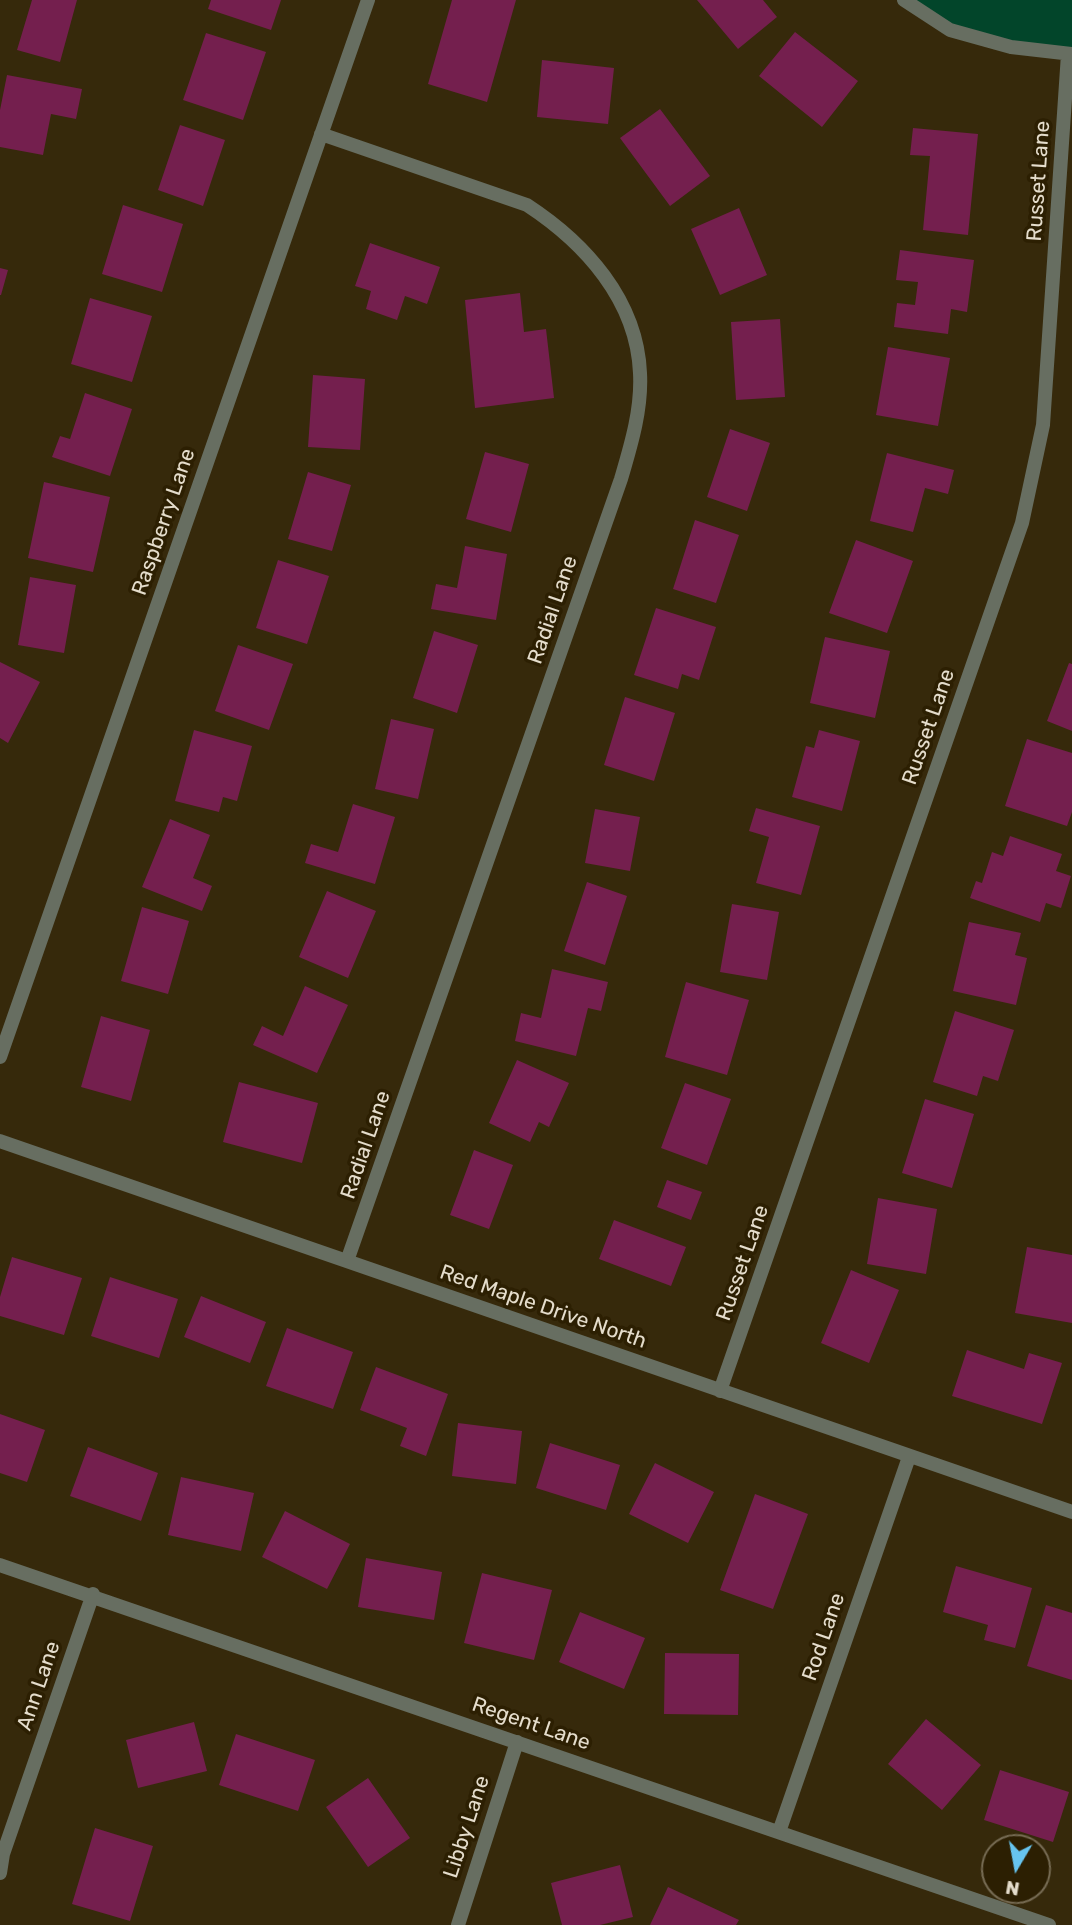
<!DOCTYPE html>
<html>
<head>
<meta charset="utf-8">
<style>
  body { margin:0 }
  #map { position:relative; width:1072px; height:1925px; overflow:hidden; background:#36290b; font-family:Rubik,sans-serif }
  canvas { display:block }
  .north { position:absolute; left:981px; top:1834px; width:70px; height:70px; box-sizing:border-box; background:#2c1f02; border:2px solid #766b53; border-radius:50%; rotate:190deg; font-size:19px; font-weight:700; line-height:28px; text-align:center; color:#e5ddcc }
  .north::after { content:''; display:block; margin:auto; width:24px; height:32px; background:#67c4ef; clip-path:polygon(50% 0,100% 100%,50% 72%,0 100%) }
</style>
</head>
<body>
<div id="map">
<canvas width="1072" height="1925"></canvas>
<div class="north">N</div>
</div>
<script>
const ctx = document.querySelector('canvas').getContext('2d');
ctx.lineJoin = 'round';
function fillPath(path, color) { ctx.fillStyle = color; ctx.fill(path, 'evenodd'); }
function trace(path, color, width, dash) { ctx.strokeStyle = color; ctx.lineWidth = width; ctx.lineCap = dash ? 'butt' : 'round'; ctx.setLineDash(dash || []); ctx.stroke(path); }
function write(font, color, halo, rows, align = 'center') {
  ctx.font = font + ' Rubik,sans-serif'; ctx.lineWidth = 7; ctx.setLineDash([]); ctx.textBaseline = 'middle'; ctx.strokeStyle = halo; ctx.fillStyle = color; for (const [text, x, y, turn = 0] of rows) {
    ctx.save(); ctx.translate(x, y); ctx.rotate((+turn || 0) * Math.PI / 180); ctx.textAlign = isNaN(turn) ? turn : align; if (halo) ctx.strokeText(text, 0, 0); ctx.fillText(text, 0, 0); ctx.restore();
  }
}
const green = new Path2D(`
  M915 0H1072V50L1009 47 954 26Z`);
const building = new Path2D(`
  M32 0H77L60 62 17 50Z
  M211 0H281L271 30 208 9Z
  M452 0H516L487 102 428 84Z
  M697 0H763L777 17 738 49Z
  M795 32 858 81 822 127 759 76Z
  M206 33 266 52 243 120 183 100Z
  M542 60 614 68 608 124 537 117Z
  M7 75 82 89 76 119 51 114 43 155 0 147V110Z
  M660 109 710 176 670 206 620 138Z
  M180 125 225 140 203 206 158 190Z
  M913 128 978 134 968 235 923 230 930 156 910 155Z
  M123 205 183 224 162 292 102 274Z
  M739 208 767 275 720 295 691 229Z
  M370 243 440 267 427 304 405 296 397 320 366 309 371 291 355 286Z
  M900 250 974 260 967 312 951 309 948 334 894 327 897 303 915 305 918 282 896 280Z
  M0 268 8 270 1 295H0Z
  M520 293 524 332 546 329 554 398 475 408 465 300Z
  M90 298 152 316 132 382 71 364Z
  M780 319 785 397 736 400 731 322Z
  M888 347 950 358 938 426 876 415Z
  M313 375 365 379 360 450 308 447Z
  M85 393 132 409 110 476 52 457 60 436 70 439Z
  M730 429 770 443 747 511 707 497Z
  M485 452 529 464 511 532 466 519Z
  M887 453 954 470 948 494 925 488 913 532 870 521Z
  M308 472 351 485 332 551 288 539Z
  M44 482 110 497 93 572 28 558Z
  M695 520 739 535 716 603 673 589Z
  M856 540 913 561 887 633 829 613Z
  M465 546 507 554 496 620 431 609 436 584 457 588Z
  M278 560 329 576 307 644 256 628Z
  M30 577 76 585 64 653 18 645Z
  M656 608 716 627 699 680 682 674 678 689 634 675Z
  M434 631 478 645 457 713 413 698Z
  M825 637 890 651 875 718 810 703Z
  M238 645 293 664 269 730 215 711Z
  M0 662 40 682 8 743 0 738Z
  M1069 663 1072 664V731L1047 721Z
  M625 697 675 713 654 781 604 765Z
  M391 719 434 729 418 799 375 789Z
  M194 730 252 746 237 801 223 797 219 812 175 801Z
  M819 730 860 741 842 811 792 797 806 746 814 748Z
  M1027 739 1072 753V812L1067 826 1005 806Z
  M353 804 395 817 375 884 305 863 311 844 338 852Z
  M756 808 820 826 801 895 756 883 769 837 749 831Z
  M595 809 640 817 630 871 585 863Z
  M170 819 210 835 193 878 212 886 202 911 142 887Z
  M1010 836 1062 854 1056 871 1071 876 1061 908 1046 903 1040 922 970 898 976 881 982 883 992 852 1003 856Z
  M587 882 627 896 605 965 564 951Z
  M327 891 376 911 348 978 299 957Z
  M732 904 779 912 767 980 720 972Z
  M142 907 189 921 168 994 121 981Z
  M969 922 1021 933 1015 955 1027 958 1016 1005 953 991Z
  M552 969 608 982 601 1011 588 1008 576 1056 515 1041 521 1013 541 1018Z
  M686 982 749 1000 727 1075 665 1057Z
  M305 986 348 1005 317 1073 253 1045 262 1026 283 1036Z
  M955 1011 1014 1030 998 1081 983 1076 977 1096 933 1082Z
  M101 1016 150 1030 131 1101 81 1087Z
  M517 1060 569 1083 549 1127 539 1122 530 1142 489 1123Z
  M239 1082 318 1103 302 1163 223 1142Z
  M685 1083 731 1099 707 1165 661 1148Z
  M925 1099 974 1114 952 1188 902 1173Z
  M474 1150 513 1165 489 1229 450 1215Z
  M667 1180 702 1192 691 1220 657 1207Z
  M878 1198 937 1209 926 1274 867 1264Z
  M614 1220 686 1247 671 1286 599 1259Z
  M1027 1247 1072 1255V1323L1015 1313Z
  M12 1257 82 1278 64 1335 0 1316V1297Z
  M851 1270 899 1290 869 1363 821 1343Z
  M110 1277 178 1299 159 1358 91 1336Z
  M201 1296 266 1322 250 1363 184 1337Z
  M287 1328 353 1352 333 1409 266 1386Z
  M967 1350 1024 1369 1029 1353 1062 1363 1042 1424 952 1396Z
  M376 1367 448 1394 426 1456 400 1446 407 1428 360 1410Z
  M0 1414 45 1430 27 1482 0 1473Z
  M458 1423 522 1431 516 1484 452 1476Z
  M550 1443 620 1465 606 1510 536 1488Z
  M88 1447 158 1473 141 1521 70 1496Z
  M655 1463 714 1492 688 1543 629 1514Z
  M181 1477 254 1493 241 1551 168 1535Z
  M755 1494 808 1514 773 1609 720 1590Z
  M285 1511 350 1544 327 1589 262 1557Z
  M366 1558 442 1572 434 1620 358 1607Z
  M956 1566 1032 1588 1015 1648 984 1640 988 1625 943 1612Z
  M482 1573 552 1590 534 1660 464 1643Z
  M1046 1605 1072 1613V1680L1027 1666Z
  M580 1612 645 1638 624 1689 559 1662Z
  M665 1653 739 1654 738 1715 664 1714Z
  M926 1719 981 1765 942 1810 888 1764Z
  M194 1722 207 1771 138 1788 126 1740Z
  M236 1734 315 1760 298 1811 219 1785Z
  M1000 1770 1069 1792 1053 1842 984 1820Z
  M368 1778 410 1838 368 1867 326 1807Z
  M95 1828 153 1846 130 1921 72 1904Z
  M620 1865 633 1917 600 1925H562L551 1883Z
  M668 1887 739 1920 736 1925H650Z`);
const minor = new Path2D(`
  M904 0 950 30 1011 47 1072 54
  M321 134 527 205C585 243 637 300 640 373 642 409 631 445 621 479L347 1261
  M0 1057 368 0
  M0 1141 1072 1512
  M720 1391 1022 523 1043 425 1068 54
  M0 1565 1049 1925
  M779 1832 909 1457
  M0 1873 3 1854 93 1594
  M458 1925 517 1742`);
const streetNames = [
  ["Russet Lane",1039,181,-86],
  ["Raspberry Lane",164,522,-71],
  ["Radial Lane",553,610,-71],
  ["Russet Lane",929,727,-71],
  ["Radial Lane",366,1145,-71],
  ["Russet Lane",743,1263,-71],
  ["Red Maple Drive North",543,1307,19],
  ["Rod Lane",824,1637,-71],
  ["Ann Lane",39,1686,-71],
  ["Regent Lane",531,1724,19],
  ["Libby Lane",467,1827,-72]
];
fillPath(green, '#02452a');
fillPath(building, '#741f4e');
trace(minor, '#676e61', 14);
write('21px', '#e5ddcc', '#2c1f02', streetNames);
</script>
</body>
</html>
